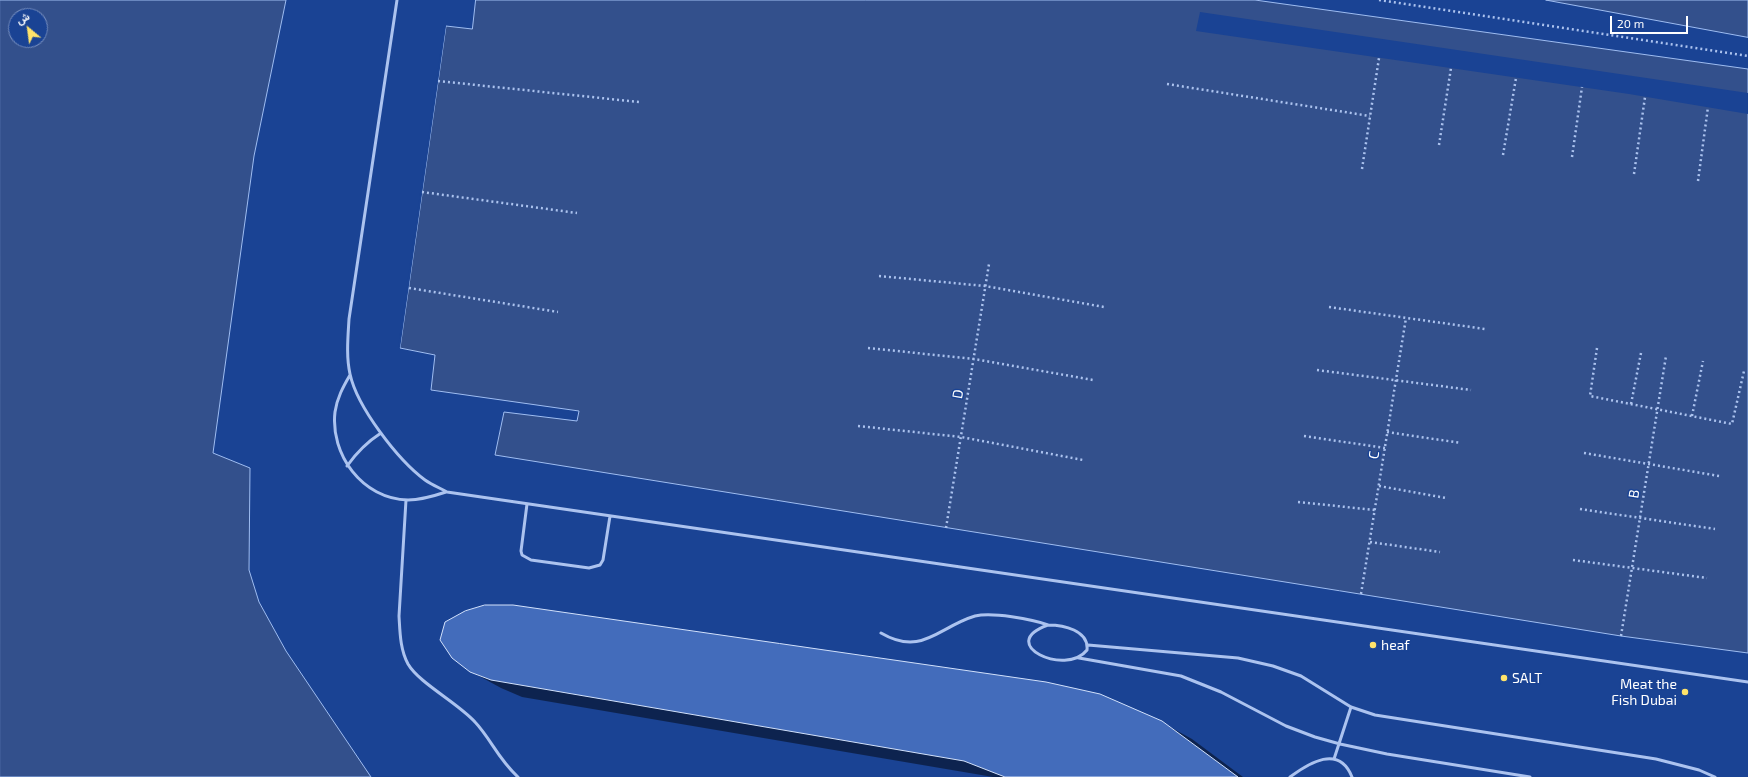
<!DOCTYPE html>
<html>
<head>
<meta charset="utf-8">
<style>
  body { margin:0 }
  #map { position:relative; width:1748px; height:777px; overflow:hidden; background:#1a4394; font-family:"Exo 2",Vazirmatn,sans-serif }
  canvas { display:block }
  .north { position:absolute; left:8px; top:8px; width:40px; height:40px; box-sizing:border-box; background:#1a4394; border:1px solid #768ebf; border-radius:50%; rotate:331deg; font-size:11px; font-weight:700; line-height:16px; text-align:center; color:#fff }
  .north::after { content:''; display:block; margin:auto; width:14px; height:18px; background:#ffe36a; clip-path:polygon(50% 0,100% 100%,50% 72%,0 100%) }
  .scale { position:absolute; left:1610px; top:16px; width:78px; height:18px; box-sizing:border-box; border:2px solid #fff; border-top:0; padding-left:5px; font-size:12px; line-height:14px; white-space:nowrap; color:#fff; -webkit-text-stroke:3px #1a4394; paint-order:stroke }
</style>
</head>
<body>
<div id="map">
<canvas width="1748" height="777"></canvas>
<div class="north">ش</div>
<div class="scale">20 m</div>
</div>
<script>
const ctx = document.querySelector('canvas').getContext('2d');
ctx.lineJoin = 'round';
function fillPath(path, color) { ctx.fillStyle = color; ctx.fill(path, 'evenodd'); }
function trace(path, color, width, dash) { ctx.strokeStyle = color; ctx.lineWidth = width; ctx.lineCap = dash ? 'butt' : 'round'; ctx.setLineDash(dash || []); ctx.stroke(path); }
function write(font, color, halo, rows, align = 'center') {
  ctx.font = font + ' "Exo 2",sans-serif'; ctx.lineWidth = 3; ctx.setLineDash([]); ctx.textBaseline = 'middle'; ctx.strokeStyle = halo; ctx.fillStyle = color; for (const [text, x, y, turn = 0] of rows) {
    ctx.save(); ctx.translate(x, y); ctx.rotate((+turn || 0) * Math.PI / 180); ctx.textAlign = isNaN(turn) ? turn : align; if (halo) ctx.strokeText(text, 0, 0); ctx.fillText(text, 0, 0); ctx.restore();
  }
}
const water = new Path2D(`
  M0 0H286L254 156 213 453 250 468 249 570 259 602 286 651 371 777H0ZM16 16H40V40H16Z
  M476 0H1255L1748 69V653L1621 636 495 455 504 412 577 421 579 411 431 390 435 355 400 348 446 26 472 29Z
  M1546 0H1748V37Z`);
const pier = new Path2D(`
  M1200 12 1748 93V114L1629 94 1196 31Z
  M444 26H446L400 348 398 347Z`);
const shadow = new Path2D(`
  M470 671 1161 722 1192 739 1243 777H993L522 697 501 688Z`);
const building = new Path2D(`
  M485 605H513L1046 682 1100 694 1162 721 1238 777H1005L964 761 491 680 470 672 452 658 440 640 445 622 465 611Z`);
const path = new Path2D(`
  M1379 0 1748 56
  M438 81 639 102
  M1167 84 1370 116
  M1439 145 1451 68
  M1503 155 1516 78
  M1572 157 1582 87
  M1362 169 1379 58
  M1634 174 1645 97
  M1698 181 1708 107
  M422 192 577 213
  M879 276 985 286 1104 307
  M409 288 558 312
  M1329 307 1485 329
  M868 348 974 359 1093 380
  M1597 348 1590 396 1732 424 1744 371
  M1317 370 1471 390
  M1631 404 1641 353
  M1692 416 1703 361
  M858 426 961 437 1083 460
  M1387 432 1461 443
  M1304 436 1385 448
  M1584 453 1719 476
  M1379 486 1446 498
  M1298 502 1375 510
  M1580 509 1715 529
  M946 528 989 264
  M1370 542 1440 552
  M1573 560 1707 578
  M1361 594 1406 318
  M1621 636 1666 356`);
const lane = new Path2D(`
  M397 0 349 319C348 337 346 356 350 374 357 407 398 460 425 480 432 485 440 488 447 492L1748 682
  M350 375C343 387 337 398 335 412 330 454 362 499 408 500 421 500 434 496 446 492
  M347 466C357 452 367 442 381 433
  M406 500 399 616C400 632 400 649 408 664 419 683 458 703 475 722 491 739 498 759 518 777
  M527 504 521 551 522 555 531 560 589 568 600 565 603 560 610 516
  M1048 625C1063 625 1089 630 1087 650 1066 677 995 644 1048 625Z
  M881 633C922 657 938 627 975 616 992 612 1032 619 1048 625
  M1088 645 1238 658 1273 666 1301 676 1351 707 1375 715 1656 759 1699 770 1715 777
  M1079 658 1181 676 1221 692 1286 726 1315 737 1340 744 1387 754 1530 777
  M1334 759 1351 707
  M1290 777C1309 763 1339 744 1352 777`);
const markers = [
  [1373,645,4,"#ffe36a"],
  [1504,678,4,"#ffe36a"],
  [1685,692,4,"#ffe36a"]
];
const streetNames = [
  ["D",958,394,-80],
  ["C",1374,455,-81],
  ["B",1634,494,-81]
];
const poiNames = [
  ["heaf",1381,645],
  ["SALT",1512,678],
  ["Meat the",1677,684,"right"],
  ["Fish Dubai",1677,700,"right"]
];
fillPath(water, '#33508c');
trace(water, '#9fbdf1', 1);
fillPath(pier, '#1a4394');
fillPath(shadow, '#0007');
fillPath(building, '#436cbb');
trace(building, '#d2e1fb', 1);
trace(path, '#acc3ef', 2.5, [2, 3]);
trace(lane, '#acc3ef', 3);
for (const [x, y, r, color] of markers) { const dot = new Path2D(); dot.arc(x, y, r, 0, 2 * Math.PI); ctx.fillStyle = color; ctx.fill(dot); trace(dot, '#1a4394', 1.5); }
write('14px', '#fff', '#1a4394', streetNames);
write('14px', '#fff', '#1a4394', poiNames, 'left');
</script>
</body>
</html>
